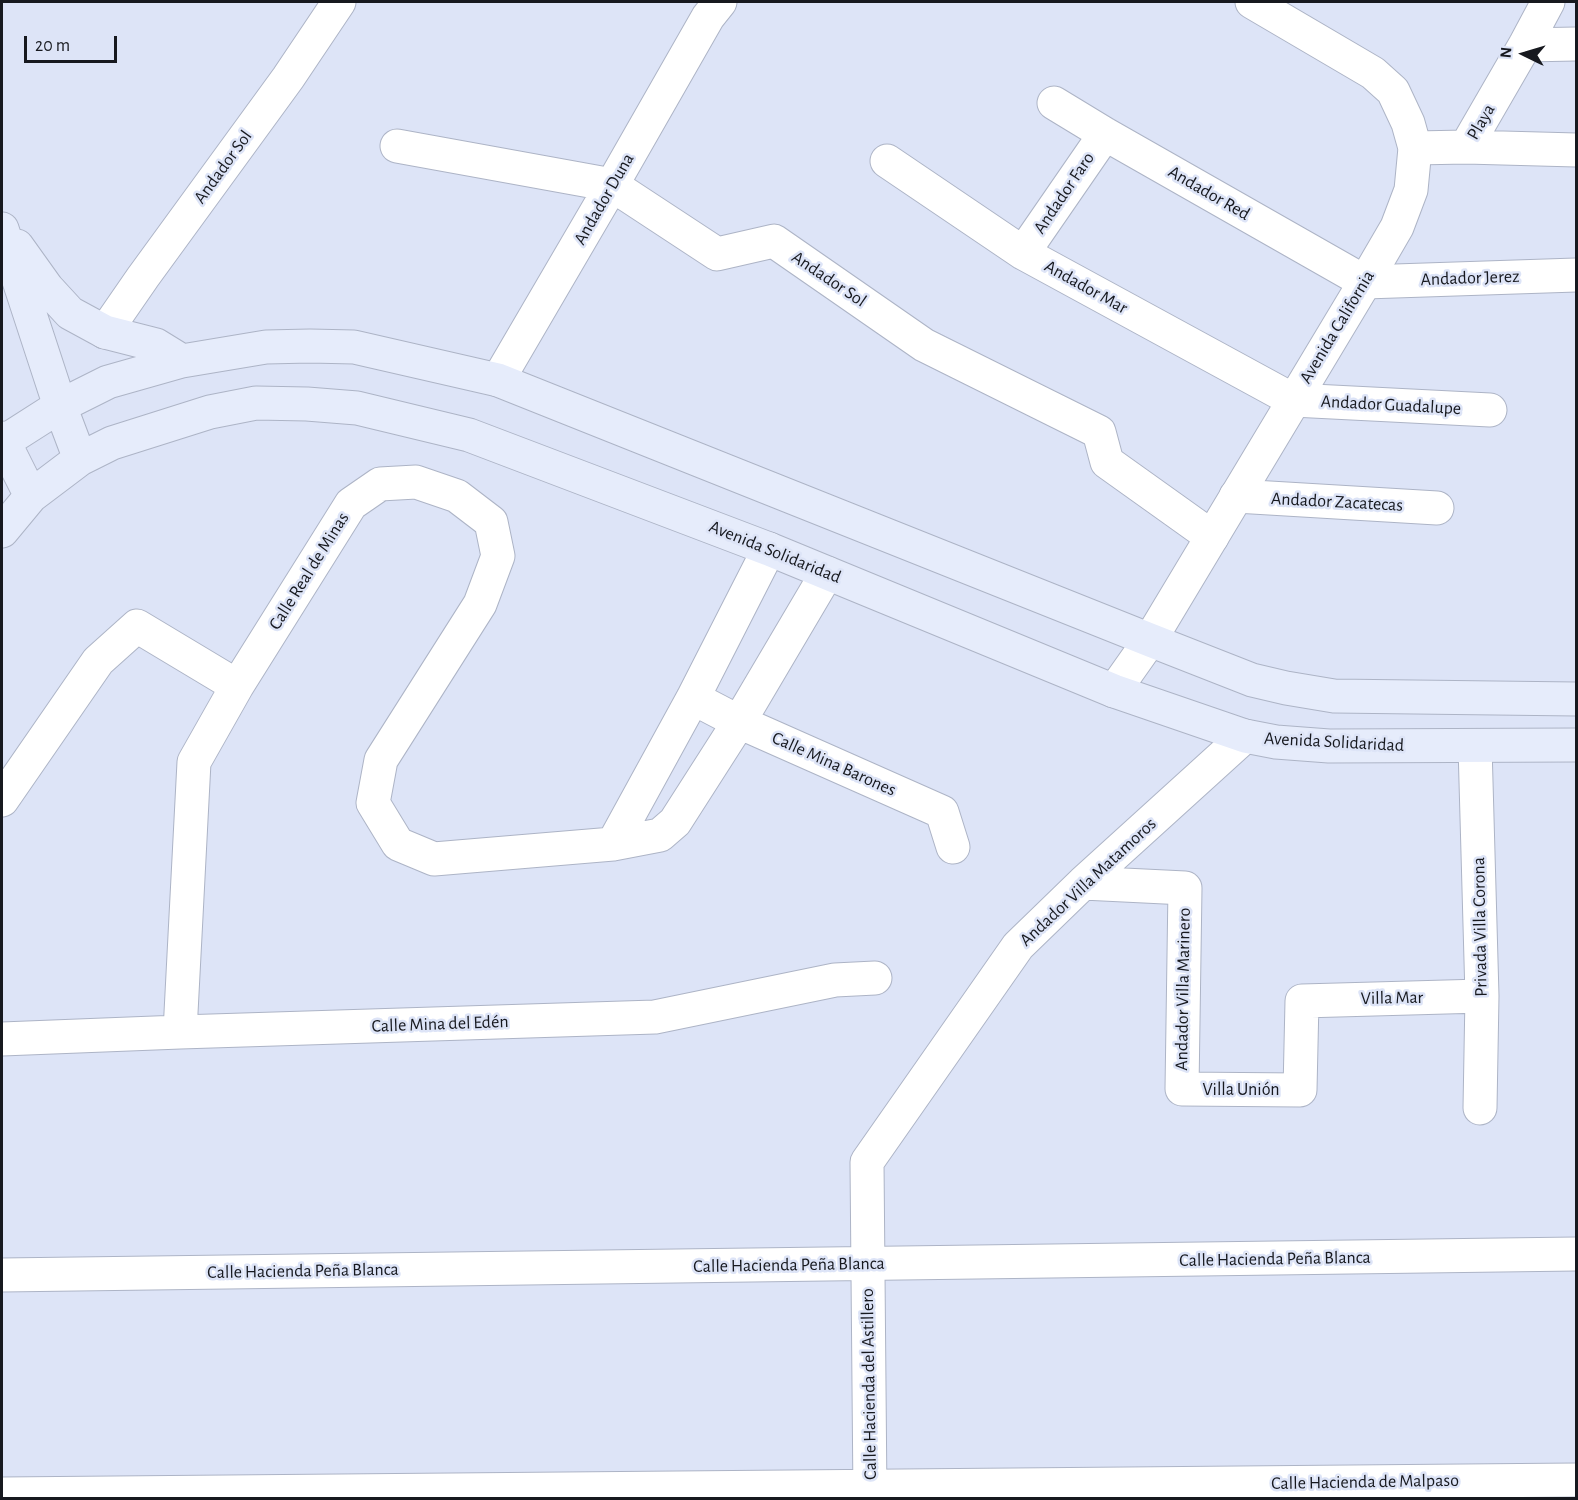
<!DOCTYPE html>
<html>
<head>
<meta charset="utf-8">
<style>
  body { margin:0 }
  #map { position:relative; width:1578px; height:1500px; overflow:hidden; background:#dde4f7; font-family:"Alegreya Sans",sans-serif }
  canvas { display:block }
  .frame { position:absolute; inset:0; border:3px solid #17191f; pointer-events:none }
  .north { position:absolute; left:1494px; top:24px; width:60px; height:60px; -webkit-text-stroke:4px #dde4f7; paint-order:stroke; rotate:275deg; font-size:16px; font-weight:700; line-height:24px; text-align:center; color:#17191f }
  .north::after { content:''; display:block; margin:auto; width:21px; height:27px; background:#17191f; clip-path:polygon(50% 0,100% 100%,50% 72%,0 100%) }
  .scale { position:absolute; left:24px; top:36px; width:93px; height:27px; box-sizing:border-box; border:3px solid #17191f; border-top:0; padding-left:8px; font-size:18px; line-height:21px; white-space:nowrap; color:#17191f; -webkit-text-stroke:4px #dde4f7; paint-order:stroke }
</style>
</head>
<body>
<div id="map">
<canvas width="1578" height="1500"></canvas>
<div class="frame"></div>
<div class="north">N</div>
<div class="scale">20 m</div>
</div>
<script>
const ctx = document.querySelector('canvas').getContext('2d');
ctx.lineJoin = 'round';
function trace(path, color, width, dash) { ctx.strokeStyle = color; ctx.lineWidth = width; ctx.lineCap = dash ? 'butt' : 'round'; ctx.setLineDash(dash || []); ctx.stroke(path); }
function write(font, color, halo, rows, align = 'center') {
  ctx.font = font + ' "Alegreya Sans",sans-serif'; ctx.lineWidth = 5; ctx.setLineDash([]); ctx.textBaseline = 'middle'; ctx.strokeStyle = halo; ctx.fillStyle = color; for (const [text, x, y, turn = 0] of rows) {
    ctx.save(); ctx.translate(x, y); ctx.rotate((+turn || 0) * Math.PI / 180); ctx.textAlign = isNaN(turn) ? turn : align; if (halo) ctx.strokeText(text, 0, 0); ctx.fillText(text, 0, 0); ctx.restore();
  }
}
const minor = new Path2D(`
  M1525 45 1576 44
  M1054 103 1105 134 1365 282 1576 275
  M397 146 612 185 717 254 774 241 924 345 1099 432 1107 462 1212 537
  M1466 147 1525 45 1548 2
  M1415 148 1466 147 1576 150
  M887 161 1023 253 1293 400 1490 410
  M1023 253 1105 134
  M105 332 143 277 288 78 339 2
  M498 380 612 185 708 17 720 2
  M1236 496 1437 508
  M693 698 739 722 942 812 953 847
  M1475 746 1482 996 1480 1108
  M2 800 98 661 137 626 237 686
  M613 844 693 698 769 549
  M1083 883 1185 888 1182 1089 1300 1090 1302 1001 1482 996
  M180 1032 194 762 237 686 351 504 380 484 416 482 457 496 491 522 498 556 480 604 381 760 373 803 398 844 434 859 613 844 660 835 675 822 739 722 827 573
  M2 1039 180 1032 655 1017 835 980 875 978
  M2 1275 1576 1254
  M2 1494 1576 1480
  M870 1498 867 1162 1018 946 1083 883 1245 736`);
const tertiary = new Path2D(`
  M1114 691 1150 640 1365 282 1397 227 1411 190 1415 148 1408 123 1393 91 1373 73 1252 2`);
const secondary = new Path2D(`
  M2 229 60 406 80 459
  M17 246 47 288 70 313 105 332 156 345 182 361
  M2 438 31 496
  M2 443 60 406 108 382 182 361 266 347 310 346 354 347 498 380 1150 640 1252 680 1286 688 1334 696 1576 699
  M2 531 31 496 80 459 112 443 210 412 256 403 307 404 357 408 469 435 769 549 1114 691 1245 736 1276 742 1329 746 1576 745`);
const streetNames = [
  ["Playa",1481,122,-60],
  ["Andador Sol",223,167,-54],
  ["Andador Faro",1064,193,-56],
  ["Andador Red",1209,193,30],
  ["Andador Duna",604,199,-60],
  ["Andador Jerez",1470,278,-2],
  ["Andador Sol",829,279,34],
  ["Andador Mar",1086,287,29],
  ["Avenida California",1337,327,-59],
  ["Andador Guadalupe",1391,405,3],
  ["Andador Zacatecas",1337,502,3],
  ["Avenida Solidaridad",775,552,22],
  ["Calle Real de Minas",309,571,-58],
  ["Avenida Solidaridad",1334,742,3],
  ["Calle Mina Barones",834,764,24],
  ["Andador Villa Matamoros",1088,882,-43],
  ["Privada Villa Corona",1480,927,-91],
  ["Andador Villa Marinero",1183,989,-89],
  ["Villa Mar",1392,998,-1],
  ["Calle Mina del Edén",440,1024,-2],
  ["Villa Unión",1241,1090],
  ["Calle Hacienda Peña Blanca",1275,1259,-1],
  ["Calle Hacienda Peña Blanca",789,1265,-1],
  ["Calle Hacienda Peña Blanca",303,1271,-1],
  ["Calle Hacienda del Astillero",869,1384,-91],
  ["Calle Hacienda de Malpaso",1365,1482,-1]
];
trace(minor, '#adb4c6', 35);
trace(tertiary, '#adb4c6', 35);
trace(secondary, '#adb4c6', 35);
trace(minor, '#fff', 33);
trace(tertiary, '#fff', 33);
trace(secondary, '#e6ecfb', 33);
write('18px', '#17191f', '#dde4f7', streetNames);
</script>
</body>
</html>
